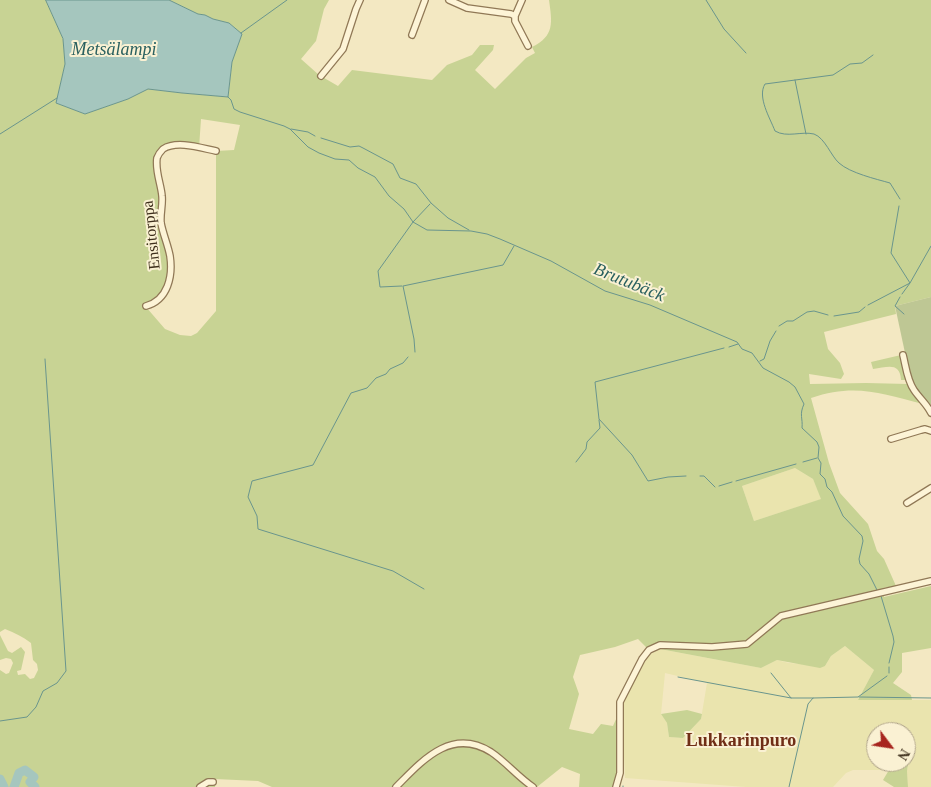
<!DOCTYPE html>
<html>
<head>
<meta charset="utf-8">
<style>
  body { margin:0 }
  #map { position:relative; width:931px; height:787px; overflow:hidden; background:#f3e8c2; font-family:Georgia,serif }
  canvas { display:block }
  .north { position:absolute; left:866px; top:722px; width:50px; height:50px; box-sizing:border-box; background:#faf1d3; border:1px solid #afa38a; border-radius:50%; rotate:121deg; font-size:14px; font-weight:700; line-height:20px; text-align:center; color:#3e2f1c }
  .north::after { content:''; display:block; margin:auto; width:18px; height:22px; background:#a7251e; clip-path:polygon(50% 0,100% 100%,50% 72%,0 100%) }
</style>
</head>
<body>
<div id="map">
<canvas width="931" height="787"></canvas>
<div class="north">N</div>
</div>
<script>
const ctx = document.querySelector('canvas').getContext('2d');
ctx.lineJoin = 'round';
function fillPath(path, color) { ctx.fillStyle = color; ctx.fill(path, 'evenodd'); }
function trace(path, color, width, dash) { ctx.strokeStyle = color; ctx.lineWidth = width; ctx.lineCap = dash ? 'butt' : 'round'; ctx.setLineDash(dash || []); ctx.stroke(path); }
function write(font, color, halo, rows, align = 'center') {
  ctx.font = font + ' Georgia,serif'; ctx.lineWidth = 4; ctx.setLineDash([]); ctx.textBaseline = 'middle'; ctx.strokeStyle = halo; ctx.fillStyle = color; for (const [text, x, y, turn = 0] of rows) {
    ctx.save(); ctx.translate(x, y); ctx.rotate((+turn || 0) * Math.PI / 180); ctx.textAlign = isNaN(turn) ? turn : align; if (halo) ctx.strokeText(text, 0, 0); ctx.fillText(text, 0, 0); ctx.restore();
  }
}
const farmland = new Path2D(`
  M795 468 813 479 822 499 754 521 742 486Z
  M845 646 874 670 858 700H931V787H908L907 771 912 735 906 734V732H876V762H903L902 765 889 770H853L846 773 833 787H746L625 778 622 716 624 699 644 662 652 653 660 649 761 668 777 660 789 663 825 666 831 656ZM665 673 707 683 701 719 683 738 669 737 667 723 661 714Z`);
const green = new Path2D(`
  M0 0H46L63 39 65 64 56 103 85 114 128 99 148 89 182 93 228 97 232 62 242 34 229 23 213 19 205 15 198 14 169 0H329L324 9 316 41 301 59 319 75 338 86 352 70 432 80 447 65 472 55 480 45H494L493 50 475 70 495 89 526 58 535 53 532 47C555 36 552 22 549 0H931V297L895 306 896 314 824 332 828 349 840 363 844 374 841 379 809 374 810 384 866 383 908 384 923 404C881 393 854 383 811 398L829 463 840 493 868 524 877 551 884 559 896 586 883 588 884 597 931 586V648L902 653V672L893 683 911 695 912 700H858L874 670 845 646 831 656 825 666 820 668 777 660 761 668 660 649H648L638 639 615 647 580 655 573 677 579 694 569 729 593 734 601 724 613 726 617 717 618 773 614 787H579L580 774 562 767 537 787H272L258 781 215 779V787H0V670L6 674 9 673 13 663 11 659 6 658 0 660V635L8 651 12 653 21 647 25 652 21 670 17 671 18 675 25 674 30 679 34 678 38 670 37 664 33 660 31 643C23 637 15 633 5 629L0 632ZM201 119 240 125 234 150 216 151V311L197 333 191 336 180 335 165 329 146 307 167 288 170 256 161 216 159 154 174 146 199 148ZM795 468 813 479 821 499 754 521 742 486Z
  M901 355 907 380H901C900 362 888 367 873 369L871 362Z
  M687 710 702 714 701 719 683 738 669 737 667 723 661 714Z
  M906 734 912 735 907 771 908 787H894L883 780 889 770 902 765 903 762H906Z`);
const cemetery = new Path2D(`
  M931 297V405L915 388 911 381 895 306Z`);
const water = new Path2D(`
  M46 0H169L198 14 205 15 213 19 229 23 242 34 232 62 228 97 182 93 148 89 128 99 85 114 56 103 65 64 63 39Z`);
const stream = new Path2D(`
  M706 0 724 29 746 53
  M241 33 287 0
  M873 55 862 63 850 64 833 75 765 84C757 97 770 118 775 131 787 138 801 131 814 134 825 138 831 156 839 163 850 173 876 179 890 183L900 199
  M795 80 806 134
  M228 97 231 100 234 109 240 112 284 126 290 129 308 147 319 153 335 159 349 160 358 168 375 177 389 196 404 209 413 222 427 230 471 231 487 234 500 239 551 261 605 291 650 305 737 342 742 349 752 353 763 368 789 382 795 387 804 404C799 415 803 418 802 428L817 442 819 447 818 458 821 463 820 474 825 479 827 487 832 492 843 516 862 536 863 541 859 559 860 564 869 574 877 590
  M291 129 308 132 315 136
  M0 134 57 98
  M321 138 350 147 359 146 363 148 393 164 400 178 416 184 431 203 448 218 469 230
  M899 206 891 253 910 283 902 294
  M402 286 380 287 378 271 413 222 430 204
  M900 297 895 306 904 314
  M868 305 910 283 931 246
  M834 316 859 312 865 307
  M779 326 787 321H793L807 312 814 311 828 315
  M729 347 738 344
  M415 352 414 339 403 286 503 265 514 246
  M408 357 403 363 390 369 386 374 376 378 367 388 351 393 313 465 252 481 248 497 257 516 258 529 393 571 424 589
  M760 361 764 359 770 341 776 331
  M576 462 586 449 587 442 600 428 599 420
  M803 462 817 458
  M686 476 668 477 648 481 632 455 599 419 595 382 724 348
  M700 476H704L715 487
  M736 481 796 464
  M719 486 732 482
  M881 596 893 636 894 642 889 663
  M889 667V673
  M771 673 791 698H813
  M678 677 791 698
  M859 697 931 698
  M0 721 27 717 36 707 43 691 57 683 66 671 45 359
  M0 784 2 781
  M623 786V787
  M789 787 808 704 813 698 858 697 887 676`);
const river = new Path2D(`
  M0 779 4 787
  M14 787 19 773 25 770 34 777 30 782 35 787`);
const minor = new Path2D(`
  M449 0 467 8 511 14 515 16
  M515 16V21L528 46
  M515 16 522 0
  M412 35 425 0
  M321 76 343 49 356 9 360 0
  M146 306C168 300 173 276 170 256 168 245 163 234 161 223 160 214 163 205 162 196 161 184 155 171 157 158 158 155 160 152 163 149 177 140 201 148 216 151
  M903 355C906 367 907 380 914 390 920 399 927 404 931 413
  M891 439 921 430 925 429 931 431
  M907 503 931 488
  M200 787 208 782H213
  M396 787C422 761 451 727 491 752 506 762 518 777 533 787
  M616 787 620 773V702L642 659 649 650 660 645 712 647 747 644 781 616 931 581`);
const streetNames = [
  ["Ensitorppa",152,235,-96]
];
const waterNames = [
  ["Metsälampi",114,50],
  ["Brutubäck",629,283,22]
];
const neighbourhoodNames = [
  ["Lukkarinpuro",741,741]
];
fillPath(farmland, '#eae4ae');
fillPath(green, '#c8d394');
fillPath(cemetery, '#bec794');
fillPath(water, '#a5c6be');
trace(water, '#6a958d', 1);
trace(stream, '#6a958d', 1);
trace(river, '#a5c6be', 9);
trace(minor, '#907856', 8);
trace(minor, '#fdf4d7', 5.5);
write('16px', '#3e2f1c', '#faf1d3', streetNames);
write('italic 18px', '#2a605f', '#faf1d3', waterNames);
write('bold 18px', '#702e16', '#faf1d3', neighbourhoodNames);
</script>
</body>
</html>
